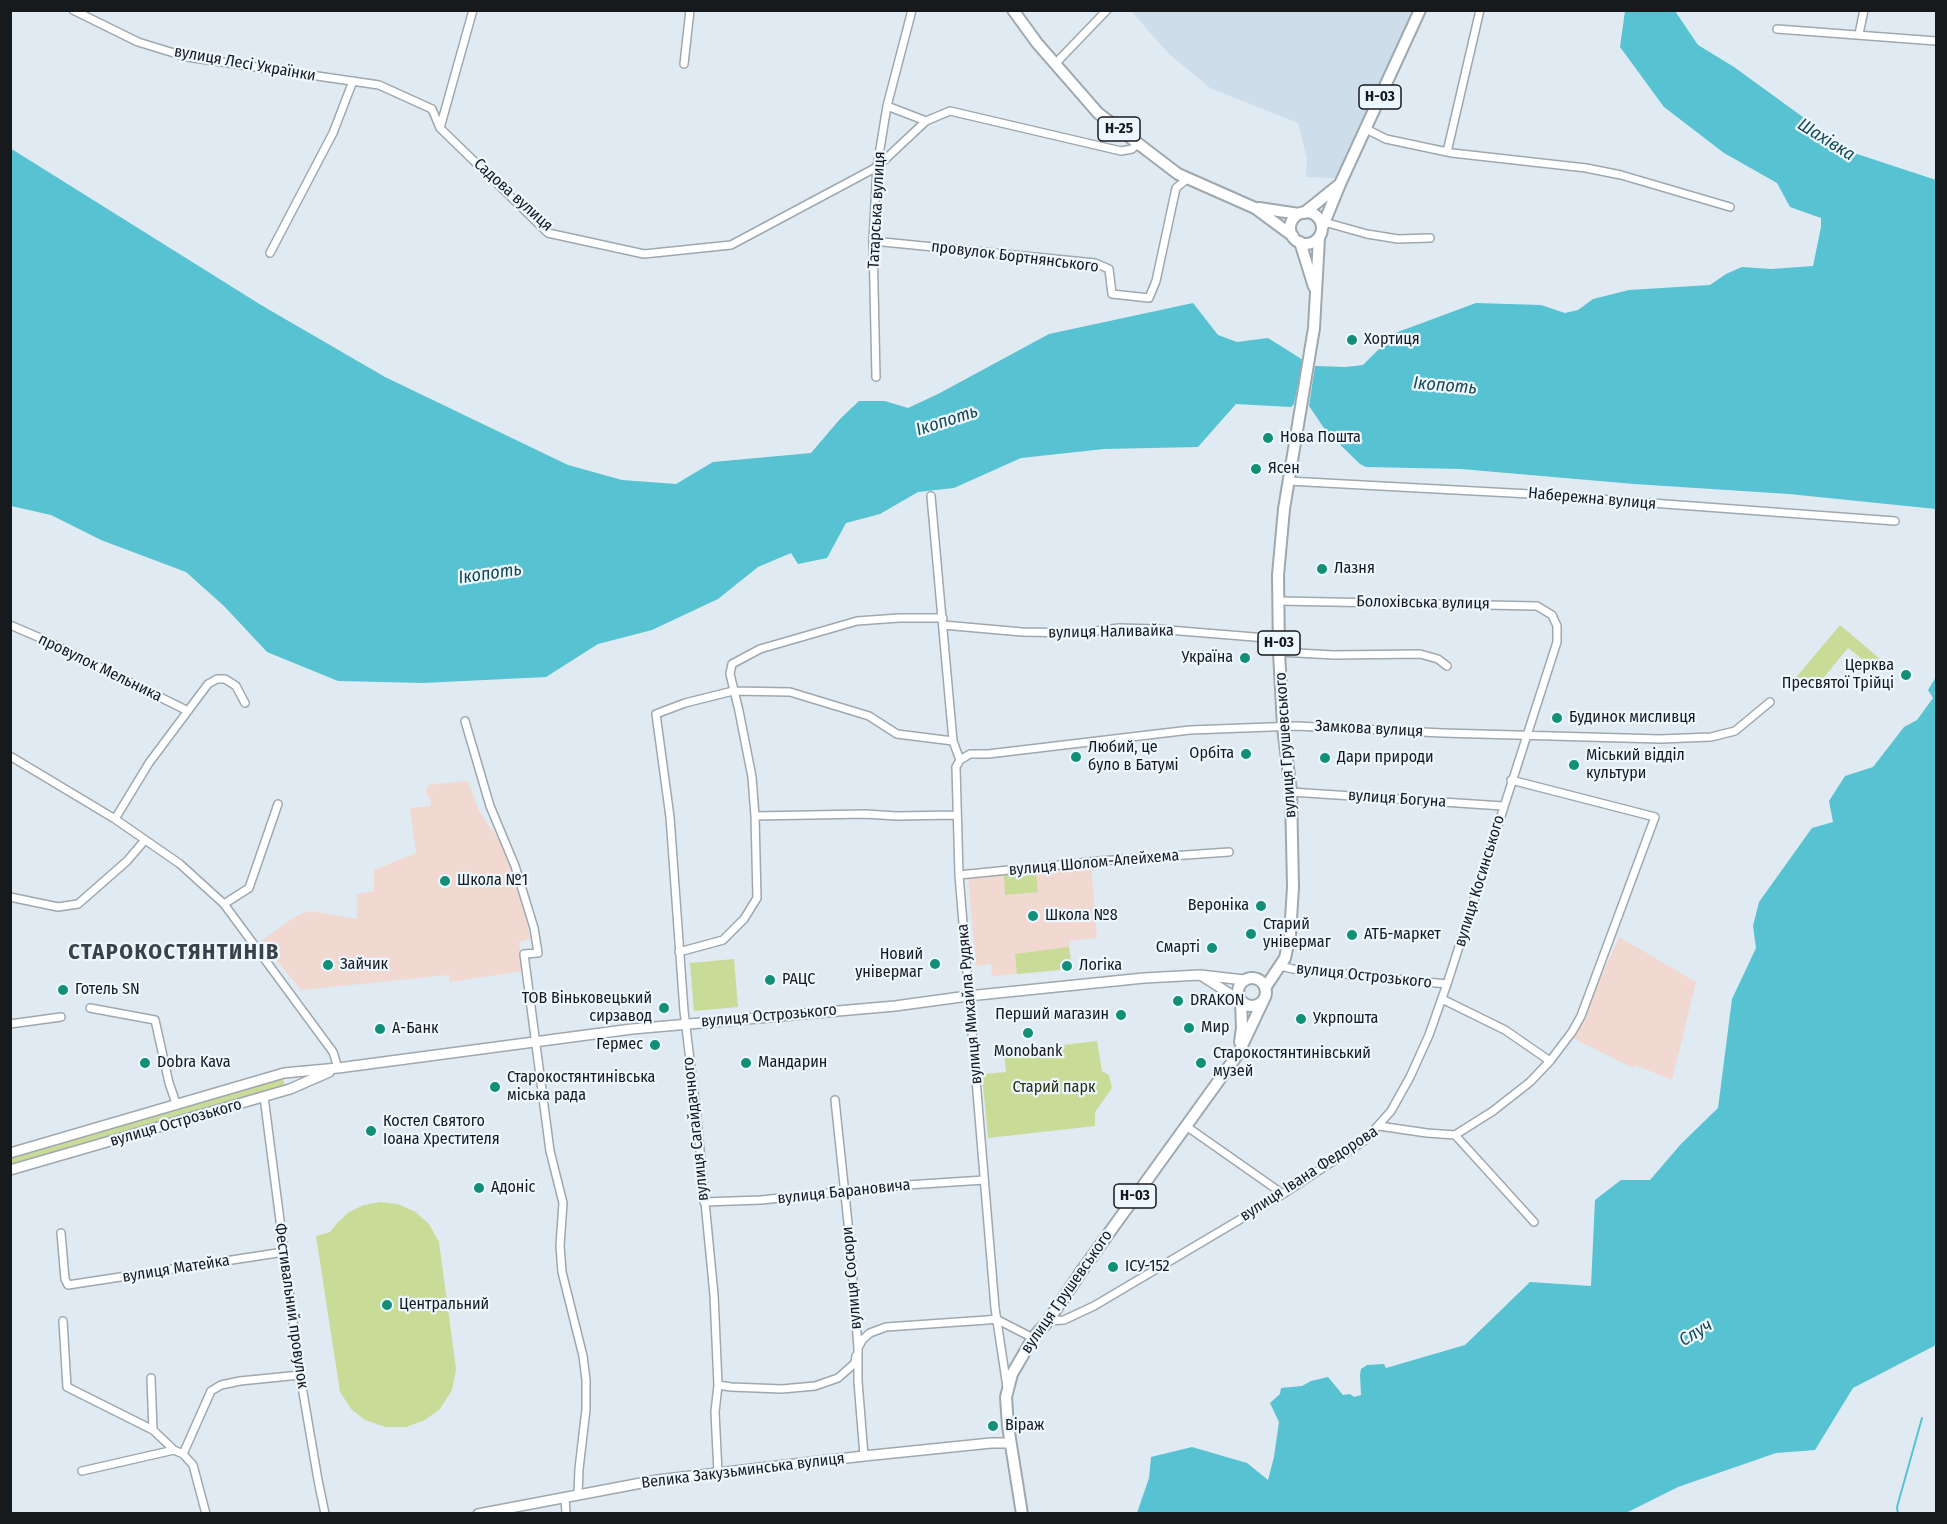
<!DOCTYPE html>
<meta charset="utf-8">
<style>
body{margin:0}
#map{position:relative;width:1947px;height:1524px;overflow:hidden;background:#e0eaf2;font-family:"Fira Sans Condensed",sans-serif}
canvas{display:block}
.frame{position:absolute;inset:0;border:12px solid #171a1d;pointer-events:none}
</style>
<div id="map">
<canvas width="1947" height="1524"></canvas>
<div class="frame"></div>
</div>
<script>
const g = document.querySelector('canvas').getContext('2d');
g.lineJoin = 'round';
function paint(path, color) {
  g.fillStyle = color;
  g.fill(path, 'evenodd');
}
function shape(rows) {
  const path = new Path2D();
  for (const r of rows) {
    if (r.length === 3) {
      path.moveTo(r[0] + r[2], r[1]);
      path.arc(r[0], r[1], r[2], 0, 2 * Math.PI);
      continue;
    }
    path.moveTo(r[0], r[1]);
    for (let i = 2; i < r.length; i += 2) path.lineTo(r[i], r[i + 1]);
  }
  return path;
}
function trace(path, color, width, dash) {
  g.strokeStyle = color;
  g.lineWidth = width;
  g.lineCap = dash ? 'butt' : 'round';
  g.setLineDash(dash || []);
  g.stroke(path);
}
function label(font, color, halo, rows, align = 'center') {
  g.font = font + ' "Fira Sans Condensed",sans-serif';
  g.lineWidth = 4.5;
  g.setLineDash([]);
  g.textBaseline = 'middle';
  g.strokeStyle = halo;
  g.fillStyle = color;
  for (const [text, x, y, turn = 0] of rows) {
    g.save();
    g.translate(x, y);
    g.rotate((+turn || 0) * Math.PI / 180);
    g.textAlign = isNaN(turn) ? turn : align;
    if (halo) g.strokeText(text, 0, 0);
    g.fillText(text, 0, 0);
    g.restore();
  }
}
paint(shape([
 [1131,11,1133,10,1412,11,1336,178,1306,177,1307,159,1298,123,1210,88,1168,53]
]), '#cdddea');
paint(shape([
 [468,781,479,811,501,843,522,899,530,939,519,942,523,971,450,982,449,975,301,990,261,941,296,916,310,911,357,919,357,894,374,891,374,870,416,853,410,808,431,806,430,798,426,792,428,785],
 [1091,865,1097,938,1069,941,1071,962,1060,963,1061,970,992,976,991,964,976,966,968,877],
 [1619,937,1696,982,1672,1080,1635,1065,1633,1068,1573,1038]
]), '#f1d8d1');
paint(shape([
 [1840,625,1885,663,1876,670,1848,648,1821,681,1793,681],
 [1036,873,1038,892,1005,895,1004,875],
 [1069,947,1071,962,1060,963,1060,970,1017,974,1015,954],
 [734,959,738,1007,694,1011,690,963],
 [1097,1041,1102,1071,1109,1075,1112,1088,1095,1112,1095,1126,988,1138,982,1074,1006,1072,1004,1052],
 [282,1076,285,1086,11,1166,11,1157],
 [380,1202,397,1204,414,1211,429,1224,439,1242,456,1369,452,1390,440,1409,425,1420,406,1427,386,1427,365,1420,351,1409,340,1392,316,1236,330,1232,338,1222,349,1212,364,1205]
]), '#c8dc97');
paint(shape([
 [1625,11,1675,11,1698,45,1734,67,1851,152,1936,180,1936,509,1789,494,1634,484,1461,469,1366,467,1360,464,1326,431,1309,406,1315,366,1346,367,1363,365,1395,333,1476,303,1541,305,1565,313,1578,310,1593,299,1629,290,1710,285,1726,274,1742,267,1771,269,1813,266,1821,227,1821,218,1790,207,1777,183,1724,153,1664,107,1620,47],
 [10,148,261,305,385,377,568,465,622,480,676,484,713,462,811,453,840,419,859,401,885,401,908,408,938,394,1049,334,1193,303,1218,335,1237,342,1268,338,1303,360,1294,404,1291,407,1236,404,1198,447,1104,449,1021,458,954,488,918,492,880,514,846,523,827,558,798,564,791,553,758,567,718,599,652,630,598,644,546,677,423,683,338,681,267,652,224,606,186,572,101,540,51,515,11,506],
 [1936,677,1936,1345,1853,1388,1815,1450,1776,1453,1678,1487,1626,1513,1137,1513,1149,1478,1151,1457,1192,1447,1247,1463,1268,1480,1274,1457,1279,1422,1270,1403,1280,1394,1281,1388,1302,1386,1311,1381,1328,1377,1343,1395,1350,1394,1354,1397,1361,1395,1360,1375,1361,1369,1367,1365,1384,1364,1386,1368,1465,1345,1530,1282,1591,1286,1595,1200,1621,1180,1650,1180,1681,1144,1718,1108,1732,999,1756,948,1753,926,1759,902,1812,828,1833,822,1829,801,1845,776,1873,767,1904,727,1917,720,1933,698,1928,690]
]), '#57c2d1');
trace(shape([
 [1898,1514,1897,1507,1922,1418]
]), '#57c2d1', 2);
const street = shape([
 [73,10,138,42,187,57,379,85,432,109,440,128],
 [473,10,440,128,548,233,644,254,731,245,877,167,926,121,950,111,1121,151,1132,149,1138,143],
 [1777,29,1936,41],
 [1859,34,1864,10],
 [1056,63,1107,10],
 [684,64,690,10],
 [887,106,926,121],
 [1366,129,1386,139,1452,153,1586,168,1621,175,1730,207],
 [1447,152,1480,10],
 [1324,222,1367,234,1398,239,1430,238],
 [873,241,1095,263,1109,269,1112,294,1149,298,1156,281,1176,188,1187,179],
 [270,253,333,133,353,81],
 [876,377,873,241,877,167,887,106,912,10],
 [1288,481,1530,494,1895,521],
 [931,496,953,741,960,760,956,767,959,875,995,1308,1007,1387],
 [10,625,45,640,188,711],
 [943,625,1022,632,1080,633,1119,628,1156,629,1279,639],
 [1279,652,1334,655,1420,654,1438,659,1447,666],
 [465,721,490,806,515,866,534,928,538,953,524,954,550,1151,563,1203,560,1246,562,1272,583,1356,586,1380,586,1409,579,1469,578,1494],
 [10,756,115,819,180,864,224,904,333,1052,338,1068],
 [960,760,970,754,988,754,1190,730,1296,726,1443,733,1660,739,1711,737,1735,731,1770,702],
 [1291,792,1503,806],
 [755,816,865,814,897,816,957,815],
 [115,819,149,763,208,684,217,679,225,679,236,686,245,703],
 [959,875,1099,861,1229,852],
 [10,897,58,907,78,904,127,861,145,840],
 [224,904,249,888,278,804],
 [679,952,723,940,744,919,757,898,755,816,752,777,739,711,730,674,732,664,760,649,857,621,899,618,943,618],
 [1280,966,1293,969,1447,984],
 [1442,999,1505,1030,1550,1061],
 [90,1008,155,1020,169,1083,176,1103],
 [10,1024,61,1017],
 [264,1097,300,1375,318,1480,325,1514],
 [835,1100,850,1242,858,1348,858,1381,864,1456],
 [1186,1126,1283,1194],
 [1379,1126,1427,1133,1455,1135,1493,1111,1530,1082,1550,1061,1572,1032,1581,1016,1655,817,1511,780],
 [1455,1135,1534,1222],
 [704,1202,761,1200,907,1185,984,1180],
 [61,1233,65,1279,68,1285,284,1252],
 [63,1321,67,1387,153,1430,151,1378],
 [1048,1321,1064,1320,1094,1306,1283,1194,1365,1140,1391,1111,1410,1077,1429,1035,1447,984,1557,642,1557,626,1552,615,1537,606,1279,601],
 [859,1346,863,1339,870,1333,886,1327,987,1320,996,1319,1033,1338],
 [718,1385,731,1387,782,1389,815,1386,838,1378,855,1363,856,1356],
 [153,1430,174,1450],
 [183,1454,211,1391,221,1385,240,1381,300,1375],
 [82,1471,174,1450,183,1454,193,1465,206,1514],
 [718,1473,715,1412,718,1385,714,1295,696,1109,684,1011,670,817,656,714,685,703,733,691,790,692,869,716,897,734,953,741],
 [565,1497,566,1514]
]);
const secondary = shape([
 [1202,976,1241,1001],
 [10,1153,284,1073,338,1068,632,1029,895,1006,968,996,1144,978,1200,975,1244,980],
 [10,1170,290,1089,329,1072],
 [478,1514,657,1480,864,1456,991,1443,1009,1443]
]);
const primary = shape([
 [1013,10,1037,43,1098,113,1178,174,1255,208,1293,236],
 [1259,208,1299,214],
 [1306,228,16],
 [1304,213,1340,184],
 [1322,228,1340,184,1420,10],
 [1300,242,1314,287],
 [1252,992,14],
 [1265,988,1285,958,1290,935,1293,887,1291,792,1283,727,1279,652,1278,575,1284,509,1314,328,1319,238],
 [1240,1042,1242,1028,1241,1001],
 [1022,1514,1008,1426,1006,1397,1012,1374,1033,1338,1048,1321,1083,1269,1238,1054,1265,997]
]);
trace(street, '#9ea8af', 10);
trace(secondary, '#9ea8af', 12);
trace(primary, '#9ea8af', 14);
trace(street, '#fff', 7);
trace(secondary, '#fff', 9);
trace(primary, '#fff', 10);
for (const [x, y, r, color] of [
 [1352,340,6,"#129077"],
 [1268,438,6,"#129077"],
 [1256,469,6,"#129077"],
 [1322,569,6,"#129077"],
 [1245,658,6,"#129077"],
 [1906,675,6,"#129077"],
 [1557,718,6,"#129077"],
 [1246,754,6,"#129077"],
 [1076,757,6,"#129077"],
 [1325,758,6,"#129077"],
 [1574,765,6,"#129077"],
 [445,881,6,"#129077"],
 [1261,906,6,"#129077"],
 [1033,916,6,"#129077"],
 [1251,934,6,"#129077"],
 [1352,935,6,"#129077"],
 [1212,948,6,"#129077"],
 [935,964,6,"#129077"],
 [328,965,6,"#129077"],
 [1067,966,6,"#129077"],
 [770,980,6,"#129077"],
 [63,990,6,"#129077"],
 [1178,1001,6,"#129077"],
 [664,1008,6,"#129077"],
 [1121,1015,6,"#129077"],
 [1301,1019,6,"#129077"],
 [1189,1028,6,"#129077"],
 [380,1029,6,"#129077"],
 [1028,1033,6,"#129077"],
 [655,1045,6,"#129077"],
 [145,1063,6,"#129077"],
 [746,1063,6,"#129077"],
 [1201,1063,6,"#129077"],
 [495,1087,6,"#129077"],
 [371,1131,6,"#129077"],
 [479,1188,6,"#129077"],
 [1113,1267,6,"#129077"],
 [387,1305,6,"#129077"],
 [993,1426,6,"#129077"]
]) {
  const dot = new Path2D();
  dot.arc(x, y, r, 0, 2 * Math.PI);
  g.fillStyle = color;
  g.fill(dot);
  trace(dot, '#edf7ff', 2);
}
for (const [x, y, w] of [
 [1380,97,42],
 [1119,129,42],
 [1279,643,42],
 [1135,1196,42]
]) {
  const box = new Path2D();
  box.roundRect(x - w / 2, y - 12, w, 24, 4.5);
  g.fillStyle = '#edf7ff';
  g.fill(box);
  trace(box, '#171a1d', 1.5);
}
label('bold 15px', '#171a1d', null, [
 ["Н-03",1380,97],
 ["Н-25",1119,129],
 ["Н-03",1279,643],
 ["Н-03",1135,1196]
]);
label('16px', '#171a1d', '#edf7ff', [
 ["вулиця Лесі Українки",245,64,10],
 ["Садова вулиця",513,195,42],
 ["Татарська вулиця",877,210,-87],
 ["провулок Бортнянського",1015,257,7],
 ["Набережна вулиця",1592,499,5],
 ["Болохівська вулиця",1423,603,1],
 ["вулиця Наливайка",1111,632,-1],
 ["провулок Мельника",100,668,26],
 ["Замкова вулиця",1369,729,3],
 ["вулиця Грушевського",1286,745,-94],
 ["вулиця Богуна",1397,799,4],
 ["вулиця Шолом-Алейхема",1094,863,-5],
 ["вулиця Косинського",1480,881,-73],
 ["вулиця Острозького",1364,976,6],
 ["вулиця Михайла Рудяка",970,1004,-95],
 ["вулиця Острозького",769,1016,-5],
 ["вулиця Острозького",176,1123,-16],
 ["вулиця Сагайдачного",696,1129,-96],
 ["вулиця Івана Федорова",1309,1174,-33],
 ["вулиця Барановича",844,1192,-6],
 ["вулиця Матейка",176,1269,-9],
 ["вулиця Сосюри",852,1278,-95],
 ["вулиця Грушевського",1067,1292,-55],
 ["Фестивальний провулок",291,1306,82],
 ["Велика Закузьминська вулиця",743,1471,-7]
]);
label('16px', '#171a1d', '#edf7ff', [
 ["Хортиця",1364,340],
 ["Нова Пошта",1280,438],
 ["Ясен",1268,469],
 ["Лазня",1334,569],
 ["Україна",1233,658,"right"],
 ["Церква",1894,666,"right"],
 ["Пресвятої Трійці",1894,684,"right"],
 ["Будинок мисливця",1569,718],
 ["Любий, це",1088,748],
 ["було в Батумі",1088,766],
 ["Орбіта",1234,754,"right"],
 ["Міський відділ",1586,756],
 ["культури",1586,774],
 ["Дари природи",1337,758],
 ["Школа №1",457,881],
 ["Вероніка",1249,906,"right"],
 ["Школа №8",1045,916],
 ["Старий",1263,925],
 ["універмаг",1263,943],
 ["АТБ-маркет",1364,935],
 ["Смарті",1200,948,"right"],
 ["Новий",923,955,"right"],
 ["універмаг",923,973,"right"],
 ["Зайчик",340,965],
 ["Логіка",1079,966],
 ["РАЦС",782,980],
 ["Готель SN",75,990],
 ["ТОВ Віньковецький",652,999,"right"],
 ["сирзавод",652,1017,"right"],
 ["DRAKON",1190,1001],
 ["Перший магазин",1109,1015,"right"],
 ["Укрпошта",1313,1019],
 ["Мир",1201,1028],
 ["А-Банк",392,1029],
 ["Гермес",643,1045,"right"],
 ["Monobank",1028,1052,"center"],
 ["Старокостянтинівський",1213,1054],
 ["музей",1213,1072],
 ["Dobra Kava",157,1063],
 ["Мандарин",758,1063],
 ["Старокостянтинівська",507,1078],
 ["міська рада",507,1096],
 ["Костел Святого",383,1122],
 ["Іоана Хрестителя",383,1140],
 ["Адоніс",491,1188],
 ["ІСУ-152",1125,1267],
 ["Центральний",399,1305],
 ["Віраж",1005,1426]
], 'left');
label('16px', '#272f0f', '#edf7ff', [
 ["Старий парк",1054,1088]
]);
label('italic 18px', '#194950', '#edf7ff', [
 ["Шахівка",1826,140,32],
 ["Ікопоть",1445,386,5],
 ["Ікопоть",947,421,-18],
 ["Ікопоть",490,574,-8],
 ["Случ",1696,1333,-31]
]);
g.letterSpacing = '1.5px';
label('bold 22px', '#3a4148', '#edf7ff', [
 ["СТАРОКОСТЯНТИНІВ",174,953]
]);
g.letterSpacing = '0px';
</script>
